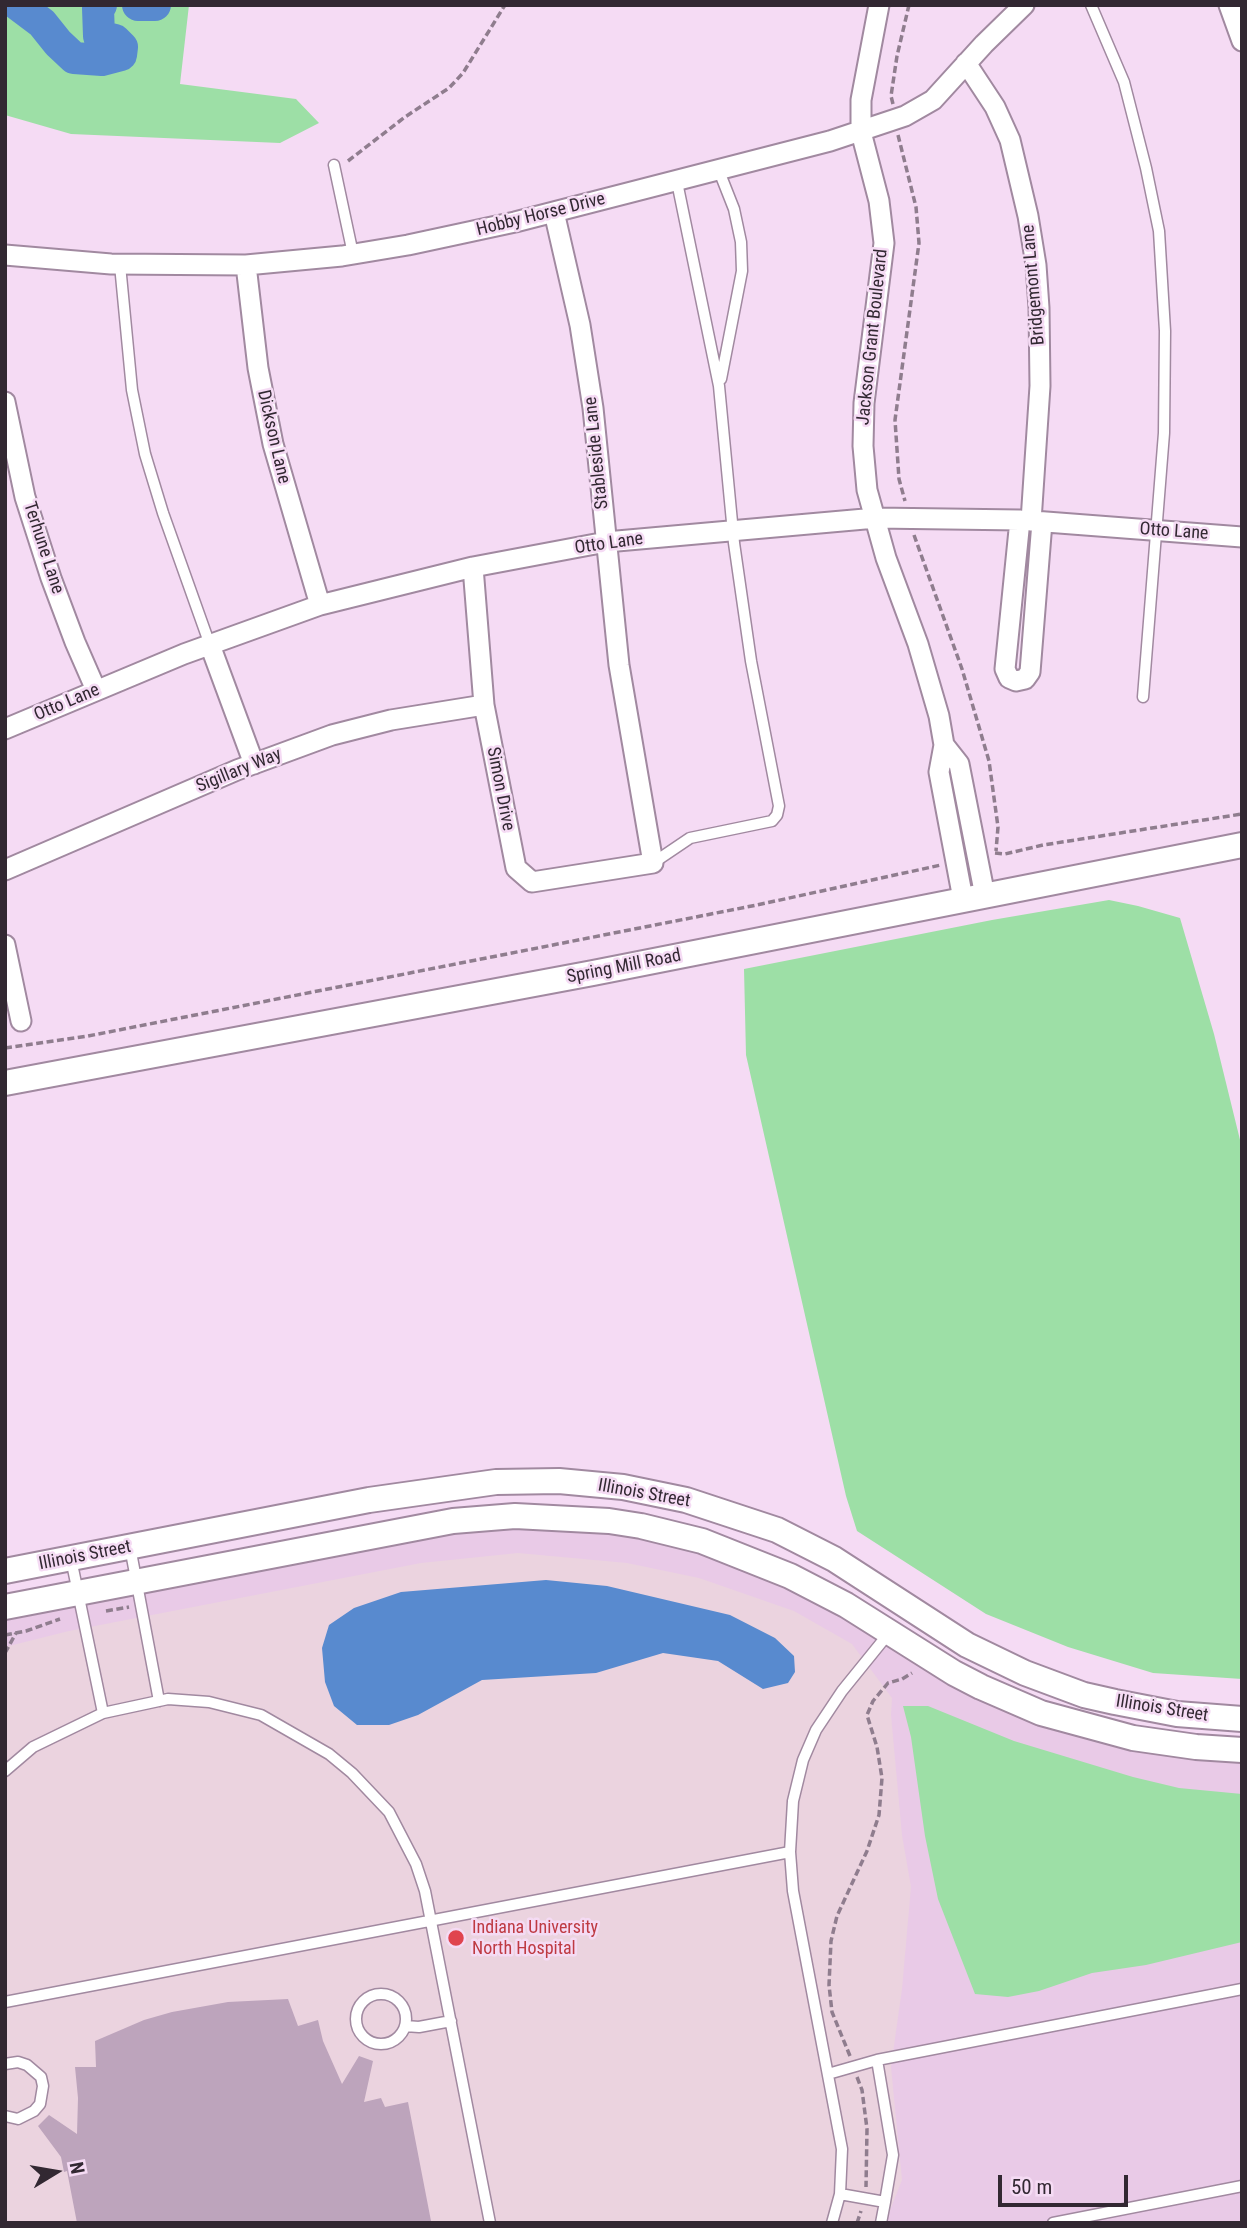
<!DOCTYPE html>
<style>
body{margin:0}
#map{position:relative;width:1247px;height:2228px;overflow:hidden;background:#f5dbf4;font-family:"Roboto Condensed",sans-serif}
canvas{display:block}
.frame{position:absolute;inset:0;border:7px solid #322832;pointer-events:none}
.north{position:absolute;left:21px;top:2137px;width:70px;height:70px;-webkit-text-stroke:5px #f5dbf4;paint-order:stroke;rotate:79deg;font-size:19px;font-weight:700;line-height:28px;text-align:center;color:#322832}
.north::after{content:'';display:block;margin:auto;width:24px;height:32px;background:#322832;clip-path:polygon(50% 0,100% 100%,50% 72%,0 100%)}
.scale{position:absolute;left:998px;top:2175px;width:130px;height:32px;box-sizing:border-box;border:4px solid #322832;border-top:0;padding-left:9px;font-size:21px;line-height:24px;white-space:nowrap;color:#322832;-webkit-text-stroke:5px #f5dbf4;paint-order:stroke}
</style>
<div id="map">
<canvas width="1247" height="2228"></canvas>
<div class="frame"></div>
<div class="north">N</div>
<div class="scale">50 m</div>
</div>
<script>
const g = document.querySelector('canvas').getContext('2d');
g.lineJoin = 'round';
function paint(path, color) {
  g.fillStyle = color;
  g.fill(path, 'evenodd');
}
function shape(rows) {
  const path = new Path2D();
  for (const r of rows) {
    if (r.length === 3) {
      path.moveTo(r[0] + r[2], r[1]);
      path.arc(r[0], r[1], r[2], 0, 2 * Math.PI);
      continue;
    }
    path.moveTo(r[0], r[1]);
    for (let i = 2; i < r.length; i += 2) path.lineTo(r[i], r[i + 1]);
  }
  return path;
}
function trace(path, color, width, dash) {
  g.strokeStyle = color;
  g.lineWidth = width;
  g.lineCap = dash ? 'butt' : 'round';
  g.setLineDash(dash || []);
  g.stroke(path);
}
function label(font, color, halo, rows, align = 'center') {
  g.font = font + ' "Roboto Condensed",sans-serif';
  g.lineWidth = 5;
  g.setLineDash([]);
  g.textBaseline = 'middle';
  g.strokeStyle = halo;
  g.fillStyle = color;
  for (const [text, x, y, turn = 0] of rows) {
    g.save();
    g.translate(x, y);
    g.rotate((+turn || 0) * Math.PI / 180);
    g.textAlign = isNaN(turn) ? turn : align;
    if (halo) g.strokeText(text, 0, 0);
    g.fillText(text, 0, 0);
    g.restore();
  }
}
paint(shape([
 [483,1528,550,1528,629,1535,705,1553,763,1573,851,1618,945,1680,1041,1727,1119,1747,1242,1761,1242,2223,5,2223,5,1621,386,1544]
]), '#e9cae7');
paint(shape([
 [518,1553,627,1563,699,1578,794,1611,852,1644,892,1698,891,1715,902,1835,911,1887,902,1989,891,2067,902,2180,885,2223,5,2223,5,1647,69,1631,421,1563]
]), '#ebd3df');
paint(shape([
 [5,5,189,5,180,84,296,99,319,123,280,143,71,134,5,115],
 [1109,900,1138,906,1180,918,1214,1034,1242,1148,1242,1679,1153,1673,1068,1647,986,1614,857,1531,846,1496,746,1055,744,969,992,920],
 [903,1706,928,1706,1014,1741,1133,1777,1179,1788,1242,1794,1242,1942,1146,1965,1092,1973,1039,1991,1008,1997,975,1994,938,1899,925,1836,911,1737]
]), '#9ddfa6');
paint(shape([
 [546,1580,607,1586,730,1615,775,1638,794,1656,795,1672,788,1683,763,1689,718,1661,663,1653,596,1673,482,1680,418,1715,389,1725,357,1725,334,1706,325,1682,322,1648,329,1625,354,1608,401,1592]
]), '#588acf');
trace(shape([
 [18,5,42,23,58,43,74,58,102,60,121,55,122,47,115,40,99,36,98,8,101,5],
 [138,5,155,5]
]), '#588acf', 32);
paint(shape([
 [288,1999,298,2026,318,2020,323,2041,342,2084,359,2056,373,2061,364,2102,381,2098,385,2107,408,2102,431,2221,77,2223,67,2171,64,2172,61,2157,38,2126,49,2115,77,2134,78,2098,75,2067,96,2067,95,2041,144,2020,172,2012,228,2002]
]), '#bda4bc');
const service = shape([
 [1091,5,1124,82,1146,168,1159,231,1165,331,1164,433,1143,697],
 [334,165,353,254],
 [719,171,734,209,741,242,742,271,721,379],
 [120,265,132,390,145,454,163,513,210,645],
 [653,863,690,838,772,821,777,815,779,806,751,661,734,543,719,386,677,182],
 [130,1547,159,1701],
 [71,1559,103,1713],
 [5,1771,33,1747,103,1713,168,1699,209,1702,261,1715,329,1754,352,1773,389,1812,416,1864,425,1891,490,2223],
 [381,2019,25],
 [5,2002,790,1852],
 [405,2026,419,2027,451,2021],
 [877,2060,893,2155,885,2202],
 [5,2064,18,2062,27,2065,41,2077,43,2086,40,2104,34,2111,18,2119,5,2116],
 [828,2074,877,2060,1242,1989],
 [840,2194,885,2202,881,2223],
 [832,2223,840,2194,842,2149,793,1891,790,1852,793,1801,803,1760,816,1730,842,1691,889,1633],
 [1053,2223,1242,2186]
]);
const minor = shape([
 [879,5,861,100,861,132,879,201,884,243,864,403,863,446,867,490,886,558,918,644,939,716,944,745,939,772,963,899],
 [1229,5,1242,41],
 [966,63,995,107,1010,140,1028,216,1036,265,1039,308,1040,386,1031,521],
 [5,255,111,264,246,265,342,256,408,245,515,222,830,141,905,116,933,100,984,44,1024,5],
 [246,265,258,368,273,444,320,605],
 [5,402,25,497,51,578,75,642,96,690],
 [1020,520,1005,669,1009,678,1016,681,1025,679,1030,672,1042,522],
 [473,567,484,705,516,868,532,882,653,863,619,665,593,408,580,325,554,212],
 [210,645,254,764],
 [5,729,184,654,320,605,473,567,606,542,876,518,1020,520,1242,537],
 [944,745,959,764,985,896],
 [5,870,237,770,332,735,391,720,484,705],
 [5,945,21,1021]
]);
const tertiary = shape([
 [5,1083,593,973,1242,845],
 [5,1571,369,1500,496,1482,559,1481,623,1487,686,1500,777,1530,834,1559,967,1645,1025,1673,1084,1695,1115,1702,1177,1714,1242,1719],
 [5,1607,453,1521,515,1516,609,1521,641,1526,702,1541,790,1576,846,1605,954,1673,981,1687,1041,1713,1133,1738,1196,1747,1242,1750]
]);
trace(service, '#a189a0', 13);
trace(minor, '#a189a0', 23);
trace(tertiary, '#a189a0', 28);
trace(shape([
 [893,104,891,96,897,56,909,5],
 [898,135,916,207,919,243,895,420,899,479,905,501],
 [348,161,405,117,449,88,463,73,505,5],
 [914,535,962,669,989,761,998,827,996,851],
 [995,853,1005,854,1043,845,1242,814],
 [5,1048,88,1036,757,905,941,865],
 [106,1611,129,1607],
 [5,1635,26,1631,60,1619],
 [5,1653,16,1633],
 [850,2056,832,2012,829,1985,831,1941,837,1916,867,1851,879,1815,882,1778,877,1747,867,1715,873,1701,888,1683,902,1679,912,1673],
 [857,2077,862,2090,867,2129,866,2187],
 [857,2223,861,2211]
]), '#8f7d8e', 3.5, [7, 3.5]);
trace(service, '#fff', 10);
trace(minor, '#fff', 19);
trace(tertiary, '#fff', 24);
for (const [x, y, r, color] of [
 [456,1938,9,"#e0444e"]
]) {
  const dot = new Path2D();
  dot.arc(x, y, r, 0, 2 * Math.PI);
  g.fillStyle = color;
  g.fill(dot);
  trace(dot, '#f5dbf4', 2.5);
}
label('18px', '#322832', '#f5dbf4', [
 ["Hobby Horse Drive",541,215,-14],
 ["Bridgemont Lane",1034,285,-95],
 ["Jackson Grant Boulevard",873,337,-84],
 ["Dickson Lane",273,437,77],
 ["Stableside Lane",597,453,-96],
 ["Otto Lane",1174,532,4],
 ["Otto Lane",609,544,-8],
 ["Terhune Lane",43,548,72],
 ["Otto Lane",67,703,-23],
 ["Sigillary Way",239,771,-22],
 ["Simon Drive",500,789,79],
 ["Spring Mill Road",624,967,-11],
 ["Illinois Street",644,1494,10],
 ["Illinois Street",85,1556,-11],
 ["Illinois Street",1162,1709,9]
]);
label('18px', '#be3a42', '#f5dbf4', [
 ["Indiana University",472,1928],
 ["North Hospital",472,1949]
], 'left');
</script>
